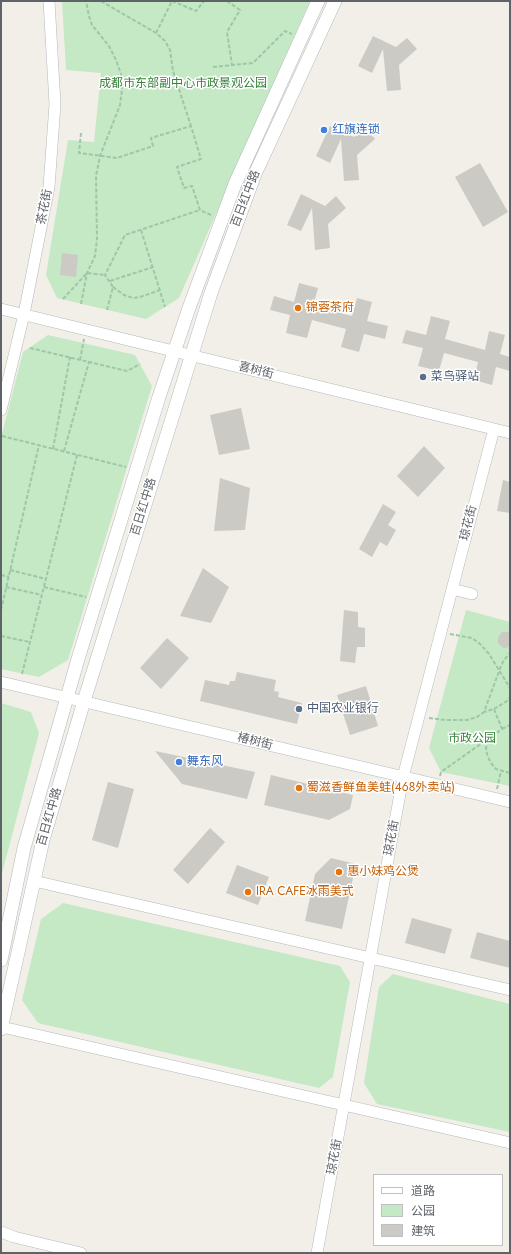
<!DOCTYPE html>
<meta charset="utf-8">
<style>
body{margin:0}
#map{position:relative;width:511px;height:1254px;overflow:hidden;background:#f1efe8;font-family:Jost,"Noto Sans SC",sans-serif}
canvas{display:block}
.frame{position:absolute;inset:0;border:2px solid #5f6368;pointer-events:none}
.legend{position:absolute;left:373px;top:1174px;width:130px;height:72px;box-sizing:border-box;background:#fff;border:1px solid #bfc1c3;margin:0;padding:5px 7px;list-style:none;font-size:12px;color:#5f6368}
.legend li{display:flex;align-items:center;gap:8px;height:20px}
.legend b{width:20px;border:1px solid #bfc1c3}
</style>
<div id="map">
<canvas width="511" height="1254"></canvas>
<div class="frame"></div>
<ul class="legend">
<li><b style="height:5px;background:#fff"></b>道路</li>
<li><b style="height:11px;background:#c5e8c5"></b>公园</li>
<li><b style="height:11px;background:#cccac5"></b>建筑</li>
</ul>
</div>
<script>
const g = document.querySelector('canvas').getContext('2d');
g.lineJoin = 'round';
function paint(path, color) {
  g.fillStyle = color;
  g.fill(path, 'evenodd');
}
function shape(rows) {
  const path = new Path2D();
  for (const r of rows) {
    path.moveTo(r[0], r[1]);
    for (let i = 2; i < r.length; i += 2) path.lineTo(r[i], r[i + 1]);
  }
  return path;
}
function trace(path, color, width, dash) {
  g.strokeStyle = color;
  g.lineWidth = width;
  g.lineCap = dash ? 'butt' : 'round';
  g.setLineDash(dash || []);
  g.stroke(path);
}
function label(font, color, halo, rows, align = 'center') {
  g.font = font + ' Jost,"Noto Sans SC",sans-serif';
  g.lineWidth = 3;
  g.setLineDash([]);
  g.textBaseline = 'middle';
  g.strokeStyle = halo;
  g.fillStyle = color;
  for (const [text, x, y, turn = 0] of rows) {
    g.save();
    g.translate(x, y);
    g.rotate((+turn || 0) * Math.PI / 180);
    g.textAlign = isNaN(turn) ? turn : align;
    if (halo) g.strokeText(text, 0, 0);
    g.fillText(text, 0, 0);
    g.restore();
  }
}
paint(shape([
 [62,1,310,1,179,298,146,319,57,298,46,275,68,140,94,142,101,73,66,70],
 [48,335,135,355,152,386,68,660,39,677,1,669,1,438,23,352],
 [466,610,510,622,510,786,441,772,429,748],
 [1,703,31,712,39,733,1,877],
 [63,903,340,966,350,982,333,1077,319,1088,38,1023,22,1000,41,919],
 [393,974,510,1004,510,1132,377,1104,364,1083,379,987]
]), '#c5e8c5');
paint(shape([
 [373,36,396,47,407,38,417,49,399,65,401,90,387,91,383,49,372,73,358,66],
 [330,126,354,137,365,128,375,139,357,155,359,180,344,181,341,139,330,163,316,156],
 [480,163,508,212,483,227,455,177],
 [301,194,325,206,336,196,346,208,328,224,330,248,315,250,312,208,301,231,287,225],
 [62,253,78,255,76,277,60,275],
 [299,283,318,288,313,306,352,316,357,298,372,302,367,321,388,326,385,339,364,334,359,352,341,347,346,329,312,320,307,338,286,333,290,315,270,310,274,296,294,302],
 [431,316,450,321,445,339,485,350,489,331,505,335,500,354,510,357,510,371,496,367,492,385,474,380,478,362,444,353,439,371,418,366,423,348,402,343,406,330,426,335],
 [241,408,250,449,219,455,210,415],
 [424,446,445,468,418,497,397,476],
 [220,478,250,488,245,530,214,531],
 [503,480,510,482,510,513,497,511],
 [383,504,396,512,388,525,396,530,387,546,380,542,372,557,359,549],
 [203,568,229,587,211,623,180,616],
 [344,610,358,612,358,627,365,628,365,647,357,647,355,663,340,661],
 [502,632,510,632,510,647,504,648,501,646,498,643,498,638,500,634],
 [167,638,189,658,161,689,140,668],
 [237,672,276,680,274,691,279,692,278,697,302,703,297,724,200,701,205,680,229,685,230,681,235,681],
 [366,686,378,726,350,735,337,695],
 [155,751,255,772,247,799,182,784],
 [271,775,353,795,350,809,329,820,264,805],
 [108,782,134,789,118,848,92,840],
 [210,828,225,842,188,884,173,870],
 [331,858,356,864,342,929,305,921,315,874],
 [237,865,269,877,258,905,226,893],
 [412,918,452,929,445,954,405,943],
 [477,932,510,941,510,968,470,958]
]), '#cccac5');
const minor = shape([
 [1,309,510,433],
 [1,410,24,314,49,187,55,104,49,1],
 [452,589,472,594],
 [1,682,510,802],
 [34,881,510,990],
 [2,1027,510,1143],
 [1,1232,14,1237,81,1253],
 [317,1253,403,777,494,429]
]);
const tertiary = shape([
 [1,960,24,848,78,659,159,397,189,308,235,184,318,1],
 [1,1029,43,840,84,701,211,293,255,174,335,1]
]);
trace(minor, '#b5b8bc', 12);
trace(tertiary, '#b5b8bc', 14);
trace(shape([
 [101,1,156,33,165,41,170,50,173,71,191,126],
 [227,1,240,10,227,32,232,65],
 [156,33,172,1,196,11,204,1],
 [213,67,253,63,285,31,292,34],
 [81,133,79,153,117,158,153,146,151,138,191,126,201,159,177,167,184,188,192,186,200,210,211,215],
 [141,230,165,307],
 [110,281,153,267],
 [113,287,124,295,133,298,140,297,160,290],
 [63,299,87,273,105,275],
 [81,304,87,273,95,256,97,239,96,176,100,156,120,105,122,90,121,74,116,60,109,46,92,25,89,16,86,1],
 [107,310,113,287,105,275,125,235,200,210],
 [30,348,127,371,140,364],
 [80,360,84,339],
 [2,436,126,467],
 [53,449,70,357],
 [64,451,89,362],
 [10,570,46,579],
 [1,575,9,577],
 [6,587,42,595],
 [44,587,86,597],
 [1,610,39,445],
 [450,634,472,638,480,644,489,654,510,688],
 [1,636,30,642],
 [22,674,77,455],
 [494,709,507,701,510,697],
 [429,718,446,720,467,720,477,717,484,712,501,666,504,660,510,653],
 [502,729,510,725],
 [487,740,486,750,488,757,491,763,496,769,510,773],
 [440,776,441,772,502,729,494,709,484,712],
 [497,789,501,771]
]), '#9cc7a9', 2, [4, 2]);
trace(minor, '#fff', 11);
trace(tertiary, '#fff', 13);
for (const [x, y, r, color] of [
 [324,130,4,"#3f7fe0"],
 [298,308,4,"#e8710a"],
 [423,377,4,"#5c6f8a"],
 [299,709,4,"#5c6f8a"],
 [179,762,4,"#3f7fe0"],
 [299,788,4,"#e8710a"],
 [339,872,4,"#e8710a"],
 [248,892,4,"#e8710a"]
]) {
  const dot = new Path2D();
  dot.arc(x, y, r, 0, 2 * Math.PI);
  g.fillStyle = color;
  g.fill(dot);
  trace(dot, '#fff', 1.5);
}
label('12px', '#348238', '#fff', [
 ["成都市东部副中心市政景观公园",183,84],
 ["市政公园",472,739]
]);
label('12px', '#366cbe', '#fff', [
 ["红旗连锁",332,130],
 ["舞东风",187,762]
], 'left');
label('12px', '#5f6368', '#fff', [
 ["百日红中路",246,199,-69],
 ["茶花街",45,207,-79],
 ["喜树街",256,371,14],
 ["百日红中路",144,507,-73],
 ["琼花街",469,523,-76],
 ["椿树街",255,742,14],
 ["百日红中路",50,817,-74],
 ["琼花街",392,838,-80],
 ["琼花街",335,1157,-80]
]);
label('12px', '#c56008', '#fff', [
 ["锦蓉茶府",306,308],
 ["蜀滋香鲜鱼美蛙(468外卖站)",307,788],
 ["惠小妹鸡公煲",347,872],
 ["IRA CAFE冰雨美式",256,892]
], 'left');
label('12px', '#4e5e75', '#fff', [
 ["菜鸟驿站",431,377],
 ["中国农业银行",307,709]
], 'left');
</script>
